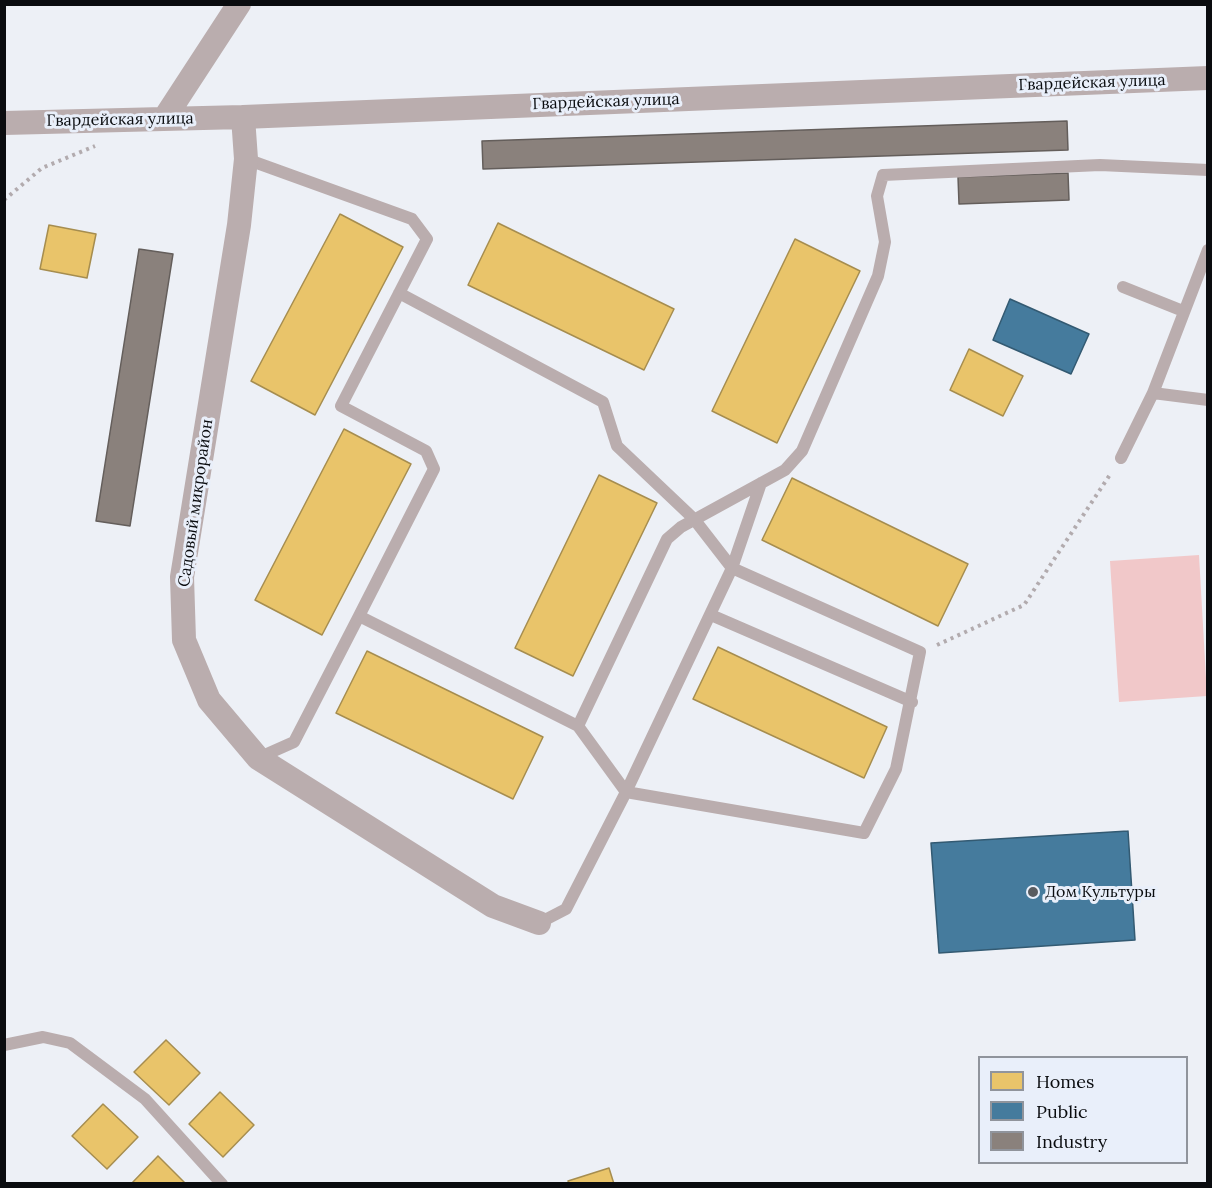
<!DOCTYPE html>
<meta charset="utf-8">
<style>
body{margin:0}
#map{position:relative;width:1212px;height:1188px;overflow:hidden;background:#edf0f6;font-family:Lora,serif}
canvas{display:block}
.frame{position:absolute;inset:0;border:6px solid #0a0c0f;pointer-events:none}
.legend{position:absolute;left:978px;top:1056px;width:210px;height:108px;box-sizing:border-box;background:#e9effa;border:2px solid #90949c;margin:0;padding:8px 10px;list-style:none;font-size:18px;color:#0a0c0f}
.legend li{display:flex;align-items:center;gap:12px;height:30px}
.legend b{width:30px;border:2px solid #90949c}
</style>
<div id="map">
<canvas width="1212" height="1188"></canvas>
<div class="frame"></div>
<ul class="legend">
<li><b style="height:16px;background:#e9c46a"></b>Homes</li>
<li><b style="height:16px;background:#457b9d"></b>Public</li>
<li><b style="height:16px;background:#8a817c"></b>Industry</li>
</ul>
</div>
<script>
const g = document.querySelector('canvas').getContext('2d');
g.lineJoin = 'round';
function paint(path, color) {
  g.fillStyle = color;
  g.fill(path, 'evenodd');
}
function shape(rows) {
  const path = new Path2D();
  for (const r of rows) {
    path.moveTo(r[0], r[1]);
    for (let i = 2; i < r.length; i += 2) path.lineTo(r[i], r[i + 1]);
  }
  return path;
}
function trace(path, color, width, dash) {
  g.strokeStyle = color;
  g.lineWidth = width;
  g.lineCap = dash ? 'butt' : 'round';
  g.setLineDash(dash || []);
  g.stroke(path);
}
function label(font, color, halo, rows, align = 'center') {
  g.font = font + ' Lora,serif';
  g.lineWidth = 6;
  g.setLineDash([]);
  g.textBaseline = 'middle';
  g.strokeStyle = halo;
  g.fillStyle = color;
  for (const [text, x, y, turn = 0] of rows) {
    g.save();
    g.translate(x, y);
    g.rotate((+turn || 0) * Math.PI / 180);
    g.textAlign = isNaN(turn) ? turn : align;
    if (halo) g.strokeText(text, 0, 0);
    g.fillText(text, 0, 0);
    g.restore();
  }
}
paint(shape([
 [1199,555,1207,696,1119,702,1110,561]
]), '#f1c8c9');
const homes = shape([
 [340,214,403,247,315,415,251,381,340,214],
 [498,223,674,309,644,370,468,285,498,223],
 [49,225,96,234,87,278,40,269,49,225],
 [795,239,860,271,777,443,712,411,795,239],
 [969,349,1023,376,1003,416,950,390,969,349],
 [344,429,411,464,322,635,255,600,344,429],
 [599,475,657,503,573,676,515,648,599,475],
 [792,478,968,564,938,626,762,540,792,478],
 [718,647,887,727,864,778,693,699,718,647],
 [367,651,543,737,513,799,336,713,367,651],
 [166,1040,200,1073,169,1105,134,1072,166,1040],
 [220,1092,254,1125,223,1157,189,1124,220,1092],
 [103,1104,138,1137,107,1169,72,1136,103,1104],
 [158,1156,186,1184,131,1184,158,1156],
 [609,1168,614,1184,569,1184,568,1181,609,1168]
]);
paint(homes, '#e9c46a');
trace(homes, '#a68d4f', 1.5);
const public = shape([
 [1010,299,1089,334,1071,374,993,340,1010,299],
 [1128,831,1135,940,939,953,931,843,1128,831]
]);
paint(public, '#457b9d');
trace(public, '#335a72', 1.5);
const industry = shape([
 [1067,121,1068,150,483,169,482,141,1067,121],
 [1068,173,1069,200,959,204,958,177,1068,173],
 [139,249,173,254,130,526,96,521,139,249]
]);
paint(industry, '#8a817c');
trace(industry, '#645e5b', 1.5);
trace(shape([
 [4,200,42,168,95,146],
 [937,645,1024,605,1111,473]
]), '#b2abae', 4, [3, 4.5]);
trace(shape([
 [246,159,412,219,427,239,341,406,426,451,434,469,359,616,578,726],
 [1123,287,1183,311],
 [399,293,603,402,617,446,694,519,732,568,920,652,896,769,864,833,626,792,732,568,761,483],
 [1153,393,1208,400],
 [1121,458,1153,393,1208,250],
 [711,615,912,702],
 [258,758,294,742,359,616],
 [539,923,566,909,626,792,578,726,667,539,681,527,785,470,802,451,878,276,885,242,877,196,883,175,1100,165,1208,170],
 [4,1045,43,1037,70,1043,145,1099,222,1184]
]), '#baadae', 12);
trace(shape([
 [243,117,246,159,239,225,182,577,184,640,209,700,258,758,493,906,539,923],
 [164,119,239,4],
 [4,123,243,117,1208,78]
]), '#baadae', 24);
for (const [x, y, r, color] of [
 [1033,892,6,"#595c60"]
]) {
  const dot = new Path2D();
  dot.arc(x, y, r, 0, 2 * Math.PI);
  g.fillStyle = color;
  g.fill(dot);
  trace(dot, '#e9effa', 2);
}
label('16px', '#0a0c0f', '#e9effa', [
 ["Гвардейская улица",1092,83,-2],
 ["Гвардейская улица",606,102,-2],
 ["Гвардейская улица",120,120,-1],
 ["Садовый микрорайон",196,503,-82]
]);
label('16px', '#0a0c0f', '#e9effa', [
 ["Дом Культуры",1045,892]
], 'left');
</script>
